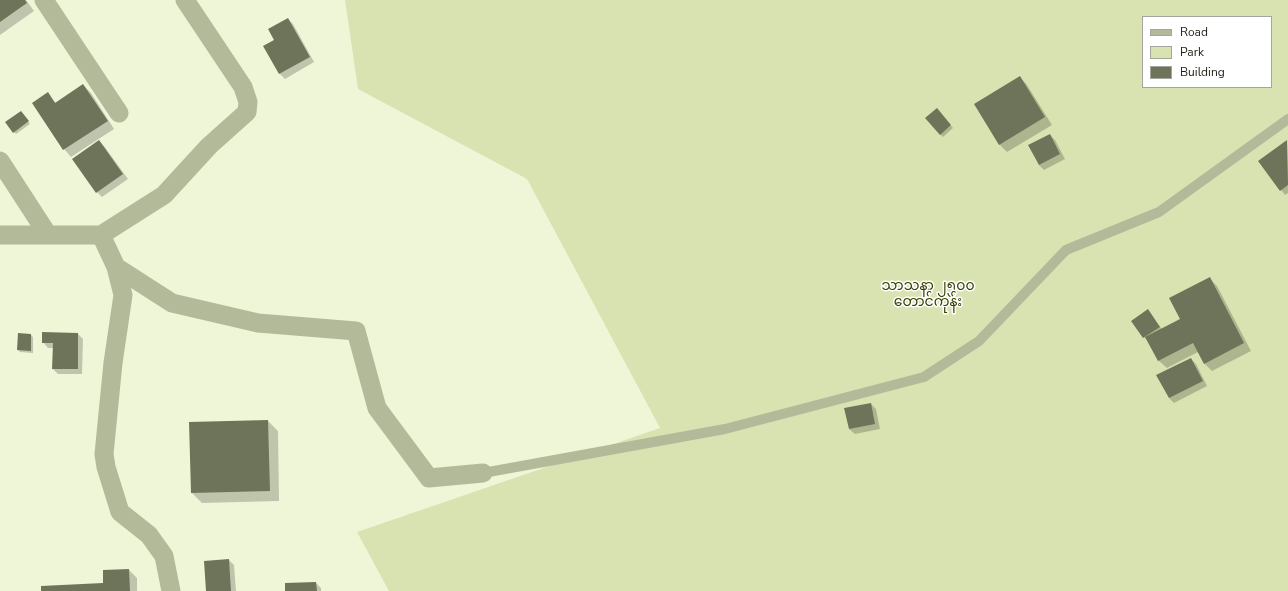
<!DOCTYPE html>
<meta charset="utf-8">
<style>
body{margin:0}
#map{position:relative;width:1288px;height:591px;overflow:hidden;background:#eff6d8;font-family:"Nunito Sans",sans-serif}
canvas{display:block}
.legend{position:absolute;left:1142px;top:16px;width:130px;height:72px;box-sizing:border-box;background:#fff;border:1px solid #a4a5a1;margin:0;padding:5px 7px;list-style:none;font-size:12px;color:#1c1e13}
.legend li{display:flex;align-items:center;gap:8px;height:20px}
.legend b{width:20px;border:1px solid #a4a5a1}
</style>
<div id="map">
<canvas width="1288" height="591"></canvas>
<ul class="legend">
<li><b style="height:5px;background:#b3ba9a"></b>Road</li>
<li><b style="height:11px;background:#d9e3b2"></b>Park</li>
<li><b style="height:11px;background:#6e7459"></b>Building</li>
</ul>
</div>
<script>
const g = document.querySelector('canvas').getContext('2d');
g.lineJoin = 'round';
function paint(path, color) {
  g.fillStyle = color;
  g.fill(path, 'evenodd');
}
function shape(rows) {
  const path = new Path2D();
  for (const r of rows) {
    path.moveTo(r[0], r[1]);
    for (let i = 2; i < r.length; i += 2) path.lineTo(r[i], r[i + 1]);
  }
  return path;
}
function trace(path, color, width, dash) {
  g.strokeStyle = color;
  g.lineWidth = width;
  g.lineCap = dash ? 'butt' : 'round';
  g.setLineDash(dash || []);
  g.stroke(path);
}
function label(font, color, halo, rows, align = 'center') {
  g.font = font + ' "Nunito Sans","Noto Sans Myanmar",sans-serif';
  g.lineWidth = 3;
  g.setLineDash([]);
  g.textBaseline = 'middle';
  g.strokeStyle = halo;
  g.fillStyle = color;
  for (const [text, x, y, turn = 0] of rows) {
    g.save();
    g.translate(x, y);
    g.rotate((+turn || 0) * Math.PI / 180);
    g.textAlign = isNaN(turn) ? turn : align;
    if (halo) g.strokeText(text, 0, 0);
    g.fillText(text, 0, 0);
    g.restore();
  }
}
paint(shape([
 [345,0,1288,0,1288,591,389,591,357,532,660,428,527,179,358,89],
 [1143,17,1271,17,1271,87,1143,87]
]), '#d9e3b2');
paint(shape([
 [0,0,26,0,34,11,0,35],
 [288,19,293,24,314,62,285,79,280,74,264,46,275,40],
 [1020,77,1027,85,1052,125,1007,152,999,144],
 [83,85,91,93,114,129,71,157,64,149,48,94,56,103],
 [939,112,953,128,943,137,940,134],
 [23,114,30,124,16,134,14,132],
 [1050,135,1055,140,1065,159,1044,170,1039,165],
 [99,141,104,146,128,179,102,197,97,192],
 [1287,141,1288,193,1285,195,1259,161],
 [1210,279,1217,286,1251,351,1212,371,1205,364,1198,352,1167,368,1159,361,1149,342,1144,337,1147,311,1162,329,1181,320],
 [78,334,83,339,82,374,58,374,53,369,54,348,48,348,43,342],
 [31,335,33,337,33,353,20,352,18,350],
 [1191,359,1196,364,1207,386,1174,403,1169,398],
 [871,404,876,409,880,429,855,434,849,429],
 [268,421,278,431,279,501,202,503,192,493],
 [229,560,234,565,236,591,207,591],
 [129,570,137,578,137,591,42,591,104,584],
 [316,583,321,588,321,591,286,591]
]), '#0003');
paint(shape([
 [0,0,25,0,27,3,0,22],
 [288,18,310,57,279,74,263,46,274,40,268,29],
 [1020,76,1045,117,999,145,974,104],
 [83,84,108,121,63,150,32,103,48,92,55,103],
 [937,108,951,125,940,135,925,118],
 [21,111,29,121,13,133,5,122],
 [1050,134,1060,154,1039,165,1028,145],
 [99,140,123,174,96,193,72,159],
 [1287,140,1288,185,1280,191,1258,161],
 [1210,277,1244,343,1204,364,1193,343,1158,361,1145,337,1180,319,1169,298],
 [1148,309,1160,327,1143,338,1131,321],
 [42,332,78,333,78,369,52,369,53,343,42,343],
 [18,333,31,334,31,351,17,350],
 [1191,358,1203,381,1169,398,1156,375],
 [871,403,875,424,849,429,844,408],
 [268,420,270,491,191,493,189,422],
 [229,559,231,591,206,591,204,561],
 [129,569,130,591,41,591,41,586,103,583,103,570],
 [316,582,317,591,285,591,285,583]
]), '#6e7459');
trace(shape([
 [483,473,725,429,924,377,979,341,1066,250,1159,212,1288,119]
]), '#b3ba9a', 10);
trace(shape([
 [44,0,119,113],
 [0,161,48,235],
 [0,235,101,235,164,195,209,146,247,112,248,102,243,87,185,0],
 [101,235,116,267,172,303,258,323,356,331,377,408,429,478,483,473],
 [116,267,123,295,113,363,104,454,106,467,120,512,149,535,164,556,171,591]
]), '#b3ba9a', 19);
label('14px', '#394005', '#fff', [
 ["သာသနာ ၂၅၀၀",928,287],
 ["တောင်ကုန်း",928,303]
]);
</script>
